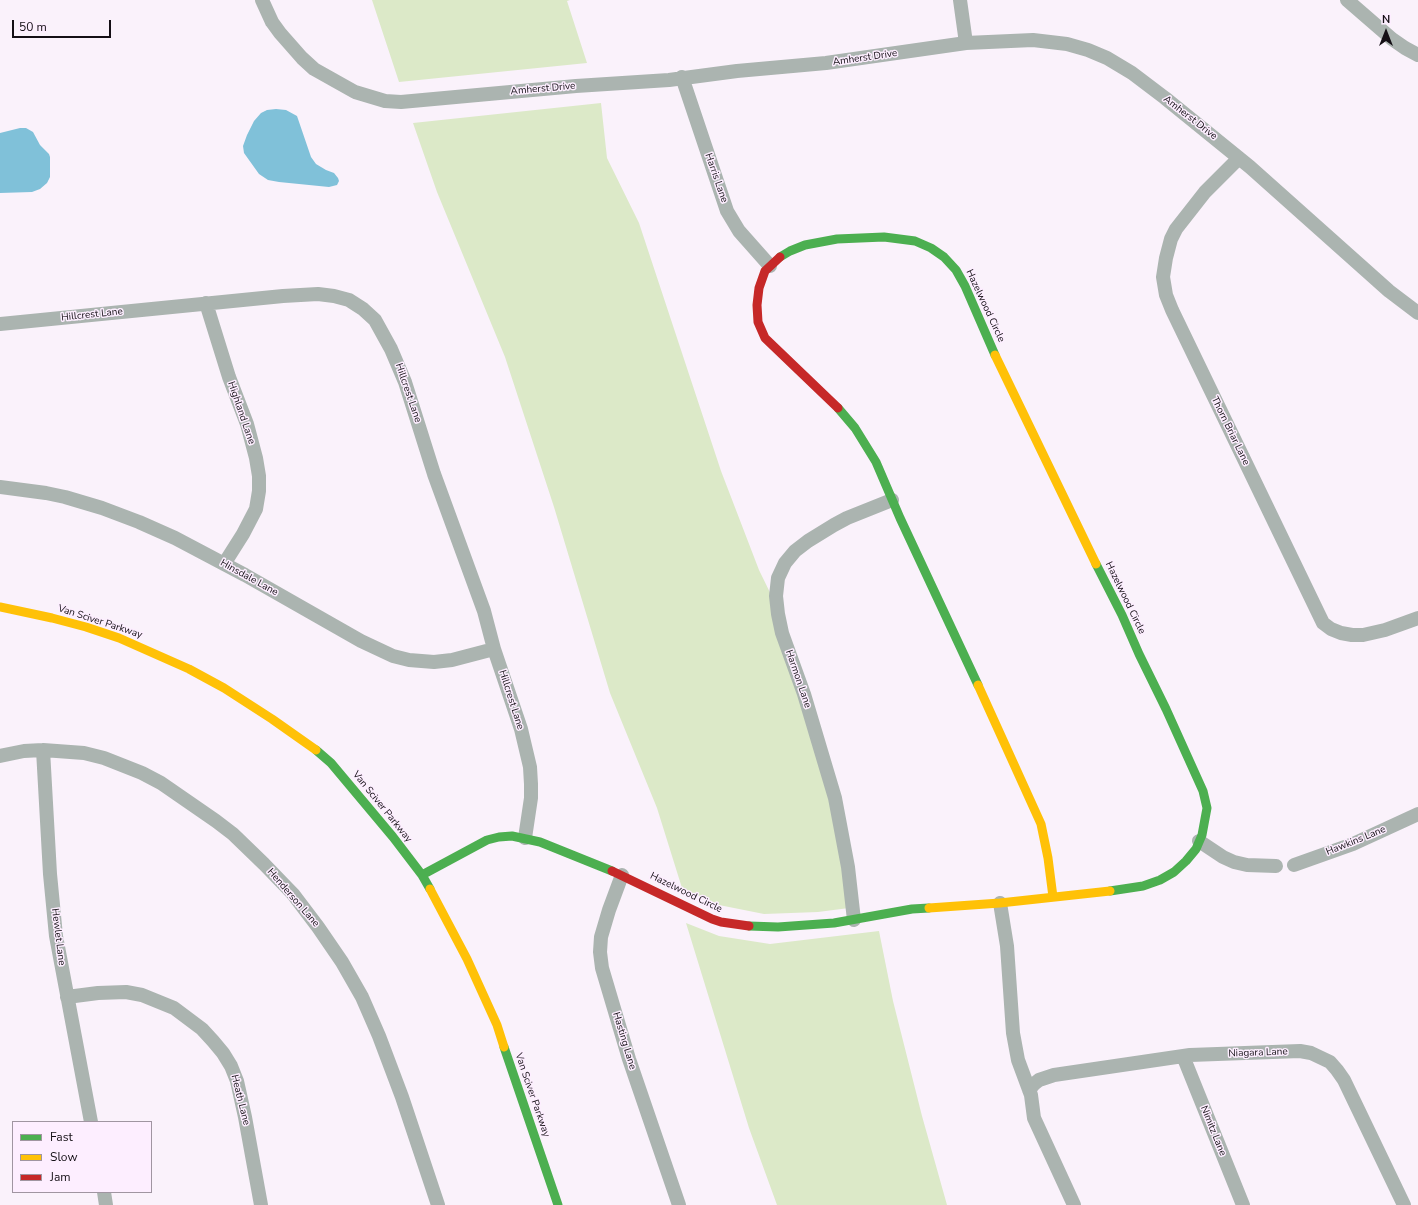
<!DOCTYPE html>
<style>
body{margin:0}
#map{position:relative;width:1418px;height:1205px;overflow:hidden;background:#faf2fb;font-family:"Nunito Sans",sans-serif}
canvas{display:block}
.legend{position:absolute;left:12px;top:1121px;width:140px;height:72px;box-sizing:border-box;background:#fdeeff;border:1px solid #a095a1;margin:0;padding:5px 7px;list-style:none;font-size:12px;color:#140f15}
.legend li{display:flex;align-items:center;gap:8px;height:20px}
.legend b{width:20px;border:1px solid #a095a1}
.north{position:absolute;left:1366px;top:12px;width:40px;height:40px;-webkit-text-stroke:3px #fdeeff;paint-order:stroke;rotate:0deg;font-size:11px;font-weight:700;line-height:16px;text-align:center;color:#140f15}
.north::after{content:'';display:block;margin:auto;width:14px;height:18px;background:#140f15;clip-path:polygon(50% 0,100% 100%,50% 72%,0 100%)}
.scale{position:absolute;left:12px;top:20px;width:99px;height:18px;box-sizing:border-box;border:2px solid #140f15;border-top:0;padding-left:5px;font-size:12px;line-height:14px;white-space:nowrap;color:#140f15;-webkit-text-stroke:3px #fdeeff;paint-order:stroke}
</style>
<div id="map">
<canvas width="1418" height="1205"></canvas>
<ul class="legend">
<li><b style="height:5px;background:#4caf50"></b>Fast</li>
<li><b style="height:5px;background:#ffc107"></b>Slow</li>
<li><b style="height:5px;background:#c62828"></b>Jam</li>
</ul>
<div class="north">N</div>
<div class="scale">50 m</div>
</div>
<script>
const g = document.querySelector('canvas').getContext('2d');
g.lineJoin = 'round';
function paint(path, color) {
  g.fillStyle = color;
  g.fill(path, 'evenodd');
}
function shape(rows) {
  const path = new Path2D();
  for (const r of rows) {
    path.moveTo(r[0], r[1]);
    for (let i = 2; i < r.length; i += 2) path.lineTo(r[i], r[i + 1]);
  }
  return path;
}
function trace(path, color, width, dash) {
  g.strokeStyle = color;
  g.lineWidth = width;
  g.lineCap = dash ? 'butt' : 'round';
  g.setLineDash(dash || []);
  g.stroke(path);
}
function label(font, color, halo, rows, align = 'center') {
  g.font = font + ' "Nunito Sans",sans-serif';
  g.lineWidth = 3;
  g.setLineDash([]);
  g.textBaseline = 'middle';
  g.strokeStyle = halo;
  g.fillStyle = color;
  for (const [text, x, y, turn = 0] of rows) {
    g.save();
    g.translate(x, y);
    g.rotate((+turn || 0) * Math.PI / 180);
    g.textAlign = isNaN(turn) ? turn : align;
    if (halo) g.strokeText(text, 0, 0);
    g.fillText(text, 0, 0);
    g.restore();
  }
}
paint(shape([
 [372,0,570,0,567,1,587,63,399,82],
 [601,103,607,158,639,223,721,471,759,570,780,613,830,780,849,908,818,912,764,914,719,905,682,888,657,808,610,693,554,507,505,357,437,192,413,123],
 [686,923,719,936,770,944,879,931,893,1001,922,1116,947,1205,777,1205,749,1128]
]), '#dce9c8');
paint(shape([
 [276,109,286,110,297,116,311,157,316,164,326,170,334,173,338,178,339,181,337,185,329,187,279,182,268,180,259,174,244,153,243,146,247,135,254,121,261,113,267,110],
 [20,128,26,128,33,132,40,145,49,154,50,157,50,177,47,183,40,189,32,192,0,193,0,133]
]), '#80c1d9');
trace(shape([
 [262,0,272,22,280,33,302,58,314,69,355,92,385,101,401,102,576,86,669,80,737,71,826,63,966,43,1033,40,1067,44,1088,50,1107,58,1132,73,1165,98,1250,167,1389,291,1418,313],
 [960,0,966,43],
 [1347,0,1392,39,1405,48,1418,55],
 [682,77,727,211,739,231,770,266],
 [1239,158,1205,192,1176,229,1171,239,1166,258,1163,277,1166,295,1172,310,1323,623,1331,629,1341,633,1352,635,1363,635,1385,630,1418,618],
 [206,303,229,377,247,424,256,458,259,476,259,491,256,509,243,534,224,564],
 [0,324,283,296,318,294,334,296,349,300,363,309,375,320,391,349,405,382,434,474,484,611,494,649,521,729,530,767,531,784,531,798,525,838],
 [0,487,46,493,65,497,102,508,139,522,175,538,245,575,361,641,393,656,409,660,434,662,452,660,494,649],
 [43,750,50,874,56,936,91,1122],
 [0,756,24,751,43,750,84,753,104,758,142,773,161,783,216,821,233,834,264,864,293,894,318,927,342,962,362,997,379,1036,402,1097,438,1205],
 [1199,841,1223,857,1234,862,1247,865,1276,866],
 [1294,865,1353,844,1418,814],
 [622,875,609,910,601,937,600,952,602,968,629,1059,679,1205],
 [1000,903,1007,946,1013,1033,1018,1060,1031,1095,1034,1118,1074,1205],
 [854,920,848,867,835,798,804,694,782,633,778,614,776,596,778,578,785,563,795,551,808,541,834,525,847,518,892,500],
 [67,997,98,993,126,992,142,995,174,1008,202,1029,213,1041,223,1053,231,1066,237,1081,245,1117,261,1205],
 [1183,1056,1243,1205],
 [1029,1090,1034,1084,1039,1080,1054,1075,1190,1055,1300,1051,1311,1053,1330,1062,1337,1070,1344,1080,1404,1205],
 [104,1192,106,1205]
]), '#abb4b0', 14);
trace(shape([
 [780,257,790,251,805,245,837,239,884,237,915,241,931,248,944,257,956,270,965,286,995,355],
 [838,408,855,428,876,462,900,518,978,685],
 [1096,564,1122,615,1139,654,1166,709,1203,791,1207,808,1202,835,1196,849,1186,861,1174,872,1160,880,1143,886,1110,891],
 [316,750,331,763,393,837,422,875,430,889],
 [422,875,487,840,499,837,512,836,540,842,612,871],
 [749,926,778,927,834,923,912,909,929,908],
 [504,1047,558,1205]
]), '#4caf50', 9);
trace(shape([
 [995,355,1096,564],
 [0,607,52,618,86,627,119,638,189,669,224,688,272,719,316,750],
 [978,685,1041,824,1048,858,1053,897],
 [430,889,467,959,497,1025,504,1047],
 [929,908,1000,903,1110,891]
]), '#ffc107', 9);
trace(shape([
 [780,257,765,271,759,288,757,305,758,322,765,338,838,408],
 [612,871,712,919,721,922,749,926]
]), '#c62828', 9);
label('10px', '#140f15', '#fdeeff', [
 ["Amherst Drive",865,58,-8],
 ["Amherst Drive",543,89,-5],
 ["Amherst Drive",1190,118,38],
 ["Harris Lane",716,178,71],
 ["Hazelwood Circle",985,306,65],
 ["Hillcrest Lane",92,315,-6],
 ["Hillcrest Lane",408,393,71],
 ["Highland Lane",241,413,71],
 ["Thorn Briar Lane",1230,431,64],
 ["Hinsdale Lane",249,578,29],
 ["Hazelwood Circle",1125,598,64],
 ["Van Sciver Parkway",100,622,18],
 ["Harmon Lane",798,679,71],
 ["Hillcrest Lane",511,700,72],
 ["Van Sciver Parkway",382,807,51],
 ["Hawkins Lane",1356,841,-22],
 ["Hazelwood Circle",686,893,26],
 ["Henderson Lane",293,898,49],
 ["Hewlet Lane",58,937,83],
 ["Hasting Lane",624,1041,73],
 ["Niagara Lane",1258,1053,-2],
 ["Van Sciver Parkway",532,1095,71],
 ["Heath Lane",240,1100,76],
 ["Nimitz Lane",1213,1131,68]
]);
</script>
